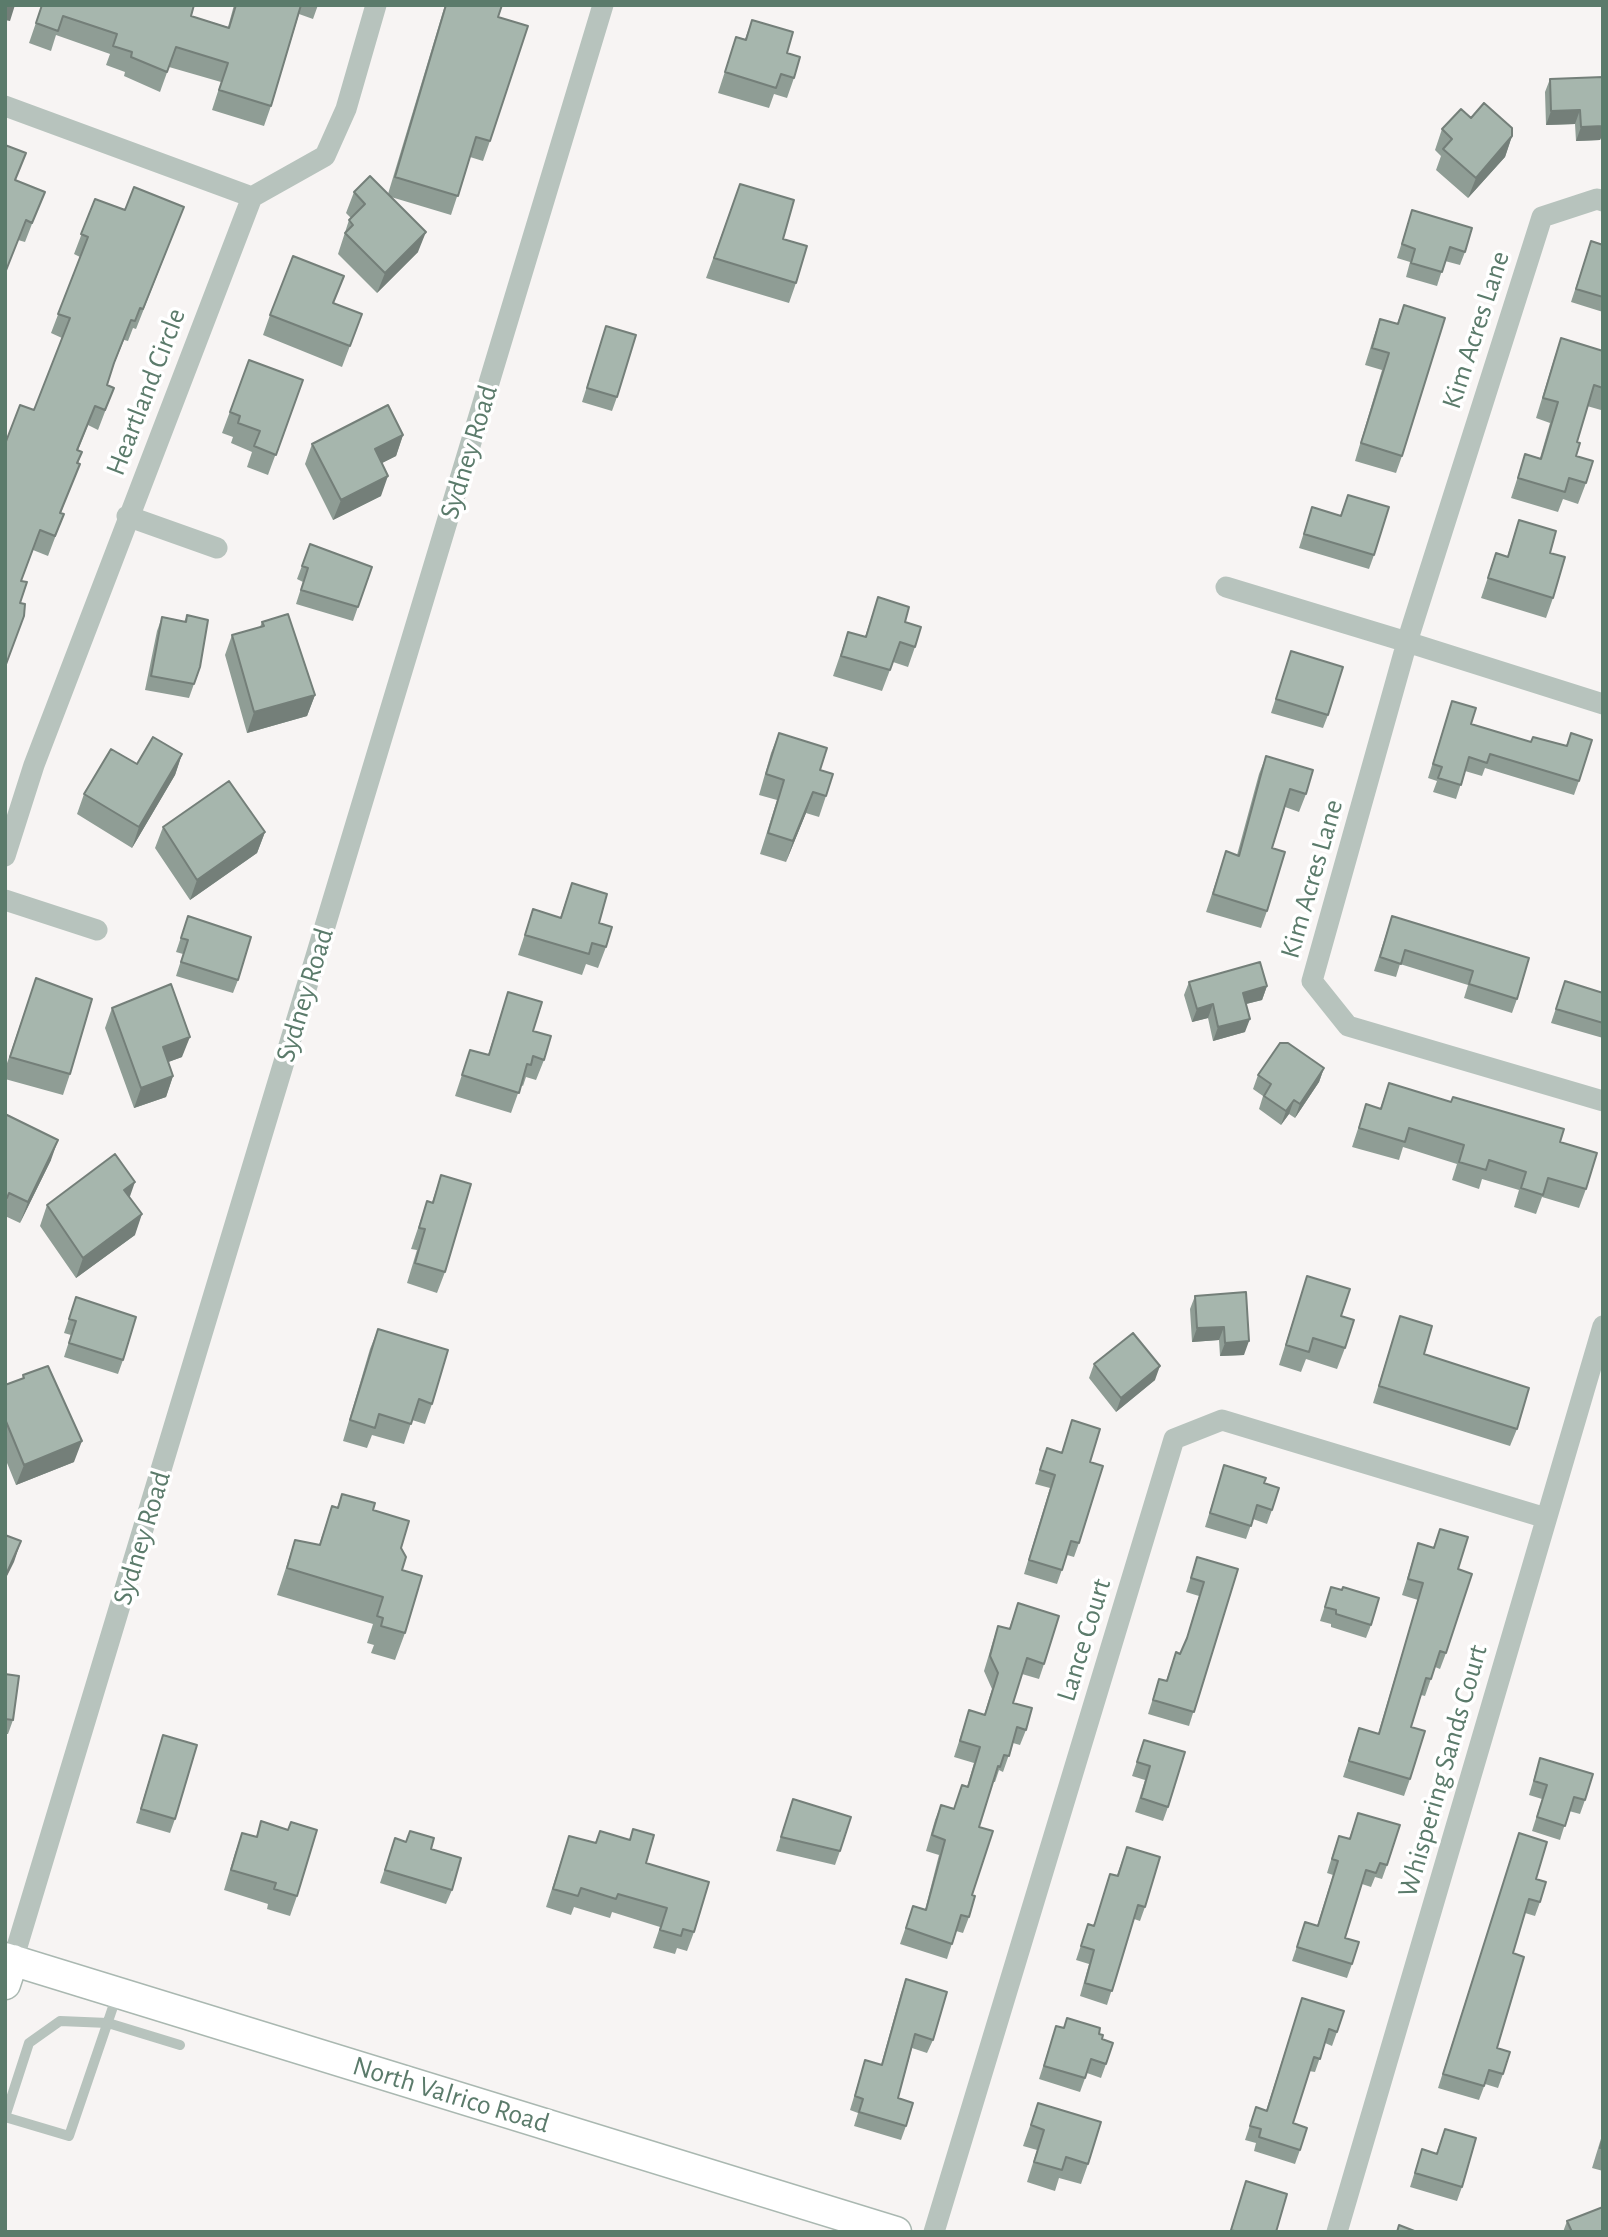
<!DOCTYPE html>
<style>
body{margin:0}
#map{position:relative;width:1608px;height:2237px;overflow:hidden;background:#f7f4f3;font-family:"Alegreya Sans",sans-serif}
canvas{display:block}
.frame{position:absolute;inset:0;border:7px solid #5b7b6b;pointer-events:none}
</style>
<div id="map">
<canvas width="1608" height="2237"></canvas>
<div class="frame"></div>
</div>
<script>
const g = document.querySelector('canvas').getContext('2d');
g.lineJoin = 'round';
function shape(rows) {
  const path = new Path2D();
  for (const r of rows) {
    path.moveTo(r[0], r[1]);
    for (let i = 2; i < r.length; i += 2) path.lineTo(r[i], r[i + 1]);
  }
  return path;
}
function trace(path, color, width, dash) {
  g.strokeStyle = color;
  g.lineWidth = width;
  g.lineCap = dash ? 'butt' : 'round';
  g.setLineDash(dash || []);
  g.stroke(path);
}
function paint(path, color) {
  g.fillStyle = color;
  g.fill(path, 'evenodd');
}
function label(font, color, halo, rows, align = 'center') {
  g.font = font + ' "Alegreya Sans",sans-serif';
  g.lineWidth = 7;
  g.setLineDash([]);
  g.textBaseline = 'middle';
  g.strokeStyle = halo;
  g.fillStyle = color;
  for (const [text, x, y, turn = 0] of rows) {
    g.save();
    g.translate(x, y);
    g.rotate((+turn || 0) * Math.PI / 180);
    g.textAlign = isNaN(turn) ? turn : align;
    if (halo) g.strokeText(text, 0, 0);
    g.fillText(text, 0, 0);
    g.restore();
  }
}
const secondary = shape([
 [5,1958,896,2232],
 [5,1984,13,1960]
]);
trace(secondary, '#aab8b1', 33);
trace(shape([
 [5,2117,29,2043,60,2021,108,2023,180,2045],
 [5,2117,69,2136,117,1995]
]), '#b7c3bd', 10);
trace(shape([
 [5,106,252,197],
 [252,197,325,156,346,109,376,5],
 [1603,201,1597,199,1542,217,1407,642,1603,704],
 [127,516,217,548],
 [1226,587,1407,642,1312,981,1348,1026,1603,1101],
 [5,856,34,765,252,197],
 [5,900,97,930],
 [13,1960,603,5],
 [934,2232,1174,1439,1222,1420,1546,1518],
 [1337,2232,1603,1326]
]), '#b7c3bd', 21);
trace(secondary, '#fff', 30);
paint(shape([
 [42,5,191,16,228,27,234,5,318,5,313,19,299,14,271,106,264,126,212,110,221,82,169,67,160,92,124,76,125,72,106,65,110,54,56,35,51,51,29,43],
 [445,5,502,5,498,17,490,141,483,161,470,157,451,215,391,197,418,252,377,293,338,254,349,220,351,218,346,213,354,192,388,194],
 [752,20,787,53,794,78,787,98,774,94,769,108,718,93,736,37,745,39],
 [1603,77,1603,133,1600,140,1576,141,1575,124,1546,125,1545,92,1550,79],
 [1471,118,1512,136,1505,157,1468,198,1436,170,1441,156,1435,150,1442,129],
 [16,180,37,211,25,242,18,240],
 [740,184,783,239,796,283,789,303,706,278],
 [95,199,125,210,184,207,136,329,133,328,128,341,124,340,112,369,107,385,114,388,98,430,88,425,78,450,82,452,61,513,64,514,48,556,33,550,21,581,20,603,5,667,34,410,62,338,51,333,80,257,74,254],
 [1412,210,1465,252,1460,265,1445,261,1437,286,1406,277,1410,262,1397,258],
 [1591,241,1603,245,1603,312,1571,302],
 [333,303,362,314,342,367,263,335,270,315],
 [1404,305,1402,456,1396,473,1355,461,1382,370,1365,365,1374,336,1380,319,1397,324],
 [606,326,617,397,612,411,582,402],
 [1561,338,1603,351,1603,406,1601,410,1587,406,1577,442,1576,456,1586,483,1578,504,1563,499,1558,512,1511,498,1525,454,1540,458,1550,423,1536,418,1554,359],
 [249,360,303,380,268,475,247,467,252,452,231,443,233,437,222,433],
 [403,435,396,456,382,463,381,496,333,520,305,464,312,444],
 [1348,495,1374,555,1369,569,1299,548,1312,507,1340,516],
 [1519,520,1550,553,1553,598,1546,618,1481,598,1496,553,1507,557],
 [310,544,372,567,353,621,296,604,303,582,297,579],
 [878,597,905,622,915,647,908,667,893,662,882,691,833,676,848,632,865,637],
 [187,615,200,667,189,698,145,690,157,631,162,617,184,622],
 [262,622,315,695,307,716,247,733,225,655,232,635,260,627],
 [1291,651,1328,715,1323,728,1271,713],
 [1452,701,1471,724,1531,742,1566,746,1571,733,1579,781,1574,795,1485,768,1482,776,1465,771,1456,799,1433,792,1437,781,1428,778],
 [779,733,820,770,826,796,819,817,806,813,786,862,760,854,777,800,759,795,771,753],
 [182,754,175,775,132,848,77,814,84,794,137,764],
 [1266,756,1306,794,1299,812,1285,807,1272,848,1267,911,1261,928,1206,912,1226,851,1237,855,1259,774],
 [163,827,265,832,257,853,190,900,155,848],
 [572,883,599,923,606,947,598,968,586,964,582,975,518,955,533,909,560,918],
 [188,916,238,980,233,993,176,976,183,954,176,952],
 [1392,916,1517,999,1512,1013,1464,998,1468,985,1400,964,1396,977,1374,971],
 [36,978,70,1074,63,1095,5,1079,5,1069],
 [1565,981,1603,993,1603,1038,1551,1023],
 [1189,982,1267,986,1262,1000,1246,1004,1245,1032,1213,1041,1208,1018,1192,1022,1184,995],
 [508,992,533,1031,544,1060,536,1080,526,1077,523,1086,521,1085,511,1113,455,1096,470,1050,488,1055],
 [112,1008,182,1057,168,1062,173,1076,166,1097,134,1108,105,1028],
 [1324,1068,1319,1082,1295,1118,1289,1114,1281,1125,1259,1109,1263,1096,1253,1089,1258,1075],
 [1389,1083,1560,1142,1586,1189,1579,1208,1542,1197,1536,1214,1514,1207,1519,1190,1482,1179,1479,1189,1452,1180,1457,1164,1403,1147,1399,1160,1352,1147,1366,1104,1380,1109],
 [5,1114,51,1160,20,1223,5,1216],
 [441,1175,445,1272,437,1293,407,1283,417,1250,411,1249,427,1201,432,1202],
 [130,1197,135,1235,76,1278,40,1226,47,1205],
 [1307,1276,1341,1316,1345,1348,1337,1369,1306,1359,1301,1372,1279,1365],
 [1246,1292,1244,1355,1220,1356,1219,1340,1192,1342,1190,1309,1195,1296],
 [76,1297,123,1360,118,1374,64,1357,71,1335,64,1333],
 [1400,1316,1424,1354,1517,1429,1510,1446,1373,1403],
 [378,1329,432,1404,425,1424,412,1420,404,1444,372,1435,367,1448,343,1441,370,1349],
 [1094,1364,1155,1380,1116,1412,1089,1378],
 [23,1375,74,1462,16,1485,5,1458,5,1385,22,1379],
 [1072,1420,1090,1462,1079,1543,1074,1557,1067,1555,1057,1584,1024,1574,1050,1488,1035,1484,1042,1462,1047,1448,1062,1452],
 [1224,1465,1264,1483,1272,1510,1267,1524,1253,1519,1246,1539,1205,1527],
 [342,1494,373,1510,401,1548,405,1633,395,1660,371,1653,374,1645,367,1643,373,1624,277,1595,295,1540,319,1545,332,1506,337,1508],
 [1440,1529,1458,1569,1446,1653,1440,1669,1435,1667,1425,1696,1421,1695,1411,1727,1410,1779,1404,1796,1343,1777,1359,1728,1378,1734,1418,1600,1402,1595,1418,1543,1433,1548],
 [1197,1557,1238,1569,1189,1726,1148,1714,1159,1679,1166,1681,1176,1652,1180,1654,1185,1644,1199,1596,1186,1592],
 [1331,1587,1371,1625,1366,1638,1331,1627,1331,1624,1320,1621],
 [1018,1603,1044,1664,1039,1679,1022,1674,1013,1703,1026,1730,1020,1745,1013,1743,1003,1772,999,1770,995,1782,993,1782,979,1827,969,1917,963,1933,956,1931,947,1959,900,1944,913,1906,925,1910,939,1855,926,1851,935,1820,941,1805,954,1808,962,1785,967,1787,974,1763,954,1757,969,1710,984,1715,992,1689,984,1671,993,1641,998,1626,1009,1629],
 [5,1674,13,1720,8,1734,5,1734],
 [163,1735,175,1819,170,1833,136,1823],
 [1144,1740,1168,1807,1163,1821,1135,1812,1145,1780,1132,1776],
 [1540,1758,1585,1800,1580,1814,1569,1811,1560,1840,1532,1831,1542,1799,1529,1795],
 [793,1799,840,1851,835,1865,776,1851],
 [1358,1813,1387,1865,1382,1879,1375,1877,1371,1887,1362,1884,1345,1938,1352,1964,1347,1978,1292,1961,1305,1922,1317,1926,1333,1875,1327,1873,1334,1850,1339,1836,1349,1839],
 [261,1821,297,1896,290,1916,267,1909,268,1904,224,1890,235,1853,242,1833,256,1837],
 [633,1829,646,1863,694,1932,687,1951,677,1948,675,1954,653,1948,660,1927,612,1912,610,1918,574,1907,571,1915,546,1907,569,1836,595,1843,600,1831,629,1840],
 [410,1831,431,1849,452,1890,446,1904,380,1883,395,1838,406,1842],
 [1519,1833,1536,1879,1540,1902,1535,1916,1525,1913,1513,1953,1497,2048,1503,2074,1498,2088,1485,2084,1479,2100,1438,2088],
 [1127,1847,1145,1907,1140,1921,1134,1919,1107,2005,1080,1996,1089,1964,1076,1960,1088,1924,1094,1926,1110,1874,1117,1875],
 [906,1979,933,2040,927,2053,912,2048,898,2098,906,2126,901,2140,854,2126,858,2113,850,2110,865,2060,881,2065,901,1993],
 [1302,1998,1337,2032,1332,2046,1325,2043,1315,2072,1309,2071,1293,2123,1300,2150,1295,2164,1254,2151,1256,2143,1245,2140,1256,2107,1266,2111],
 [1056,2026,1099,2034,1102,2039,1106,2064,1101,2078,1087,2073,1080,2092,1039,2079],
 [1038,2103,1088,2164,1081,2184,1059,2178,1055,2191,1027,2182,1037,2150,1023,2146],
 [1445,2129,1462,2187,1457,2201,1410,2187,1422,2149,1436,2154],
 [1603,2132,1603,2171,1592,2168],
 [1246,2181,1276,2232,1230,2232],
 [1567,2221,1603,2232,1563,2232]
]), '#8f9d95');
paint(shape([
 [5,5,15,5,10,21,5,20],
 [1580,110,1575,124,1546,125,1551,111],
 [1603,126,1603,133,1600,140,1576,141,1581,127],
 [1512,136,1505,157,1468,198,1476,178],
 [426,232,418,252,377,293,385,273],
 [403,435,396,456,368,470,375,449],
 [388,476,381,496,333,520,341,500],
 [315,695,307,716,247,733,254,712],
 [182,754,175,775,132,848,139,827],
 [813,792,806,813,786,862,793,841],
 [265,832,257,853,190,900,197,880],
 [1267,986,1262,1000,1238,1006,1243,993],
 [1213,1004,1208,1018,1192,1022,1197,1009],
 [1250,1019,1245,1032,1213,1041,1218,1027],
 [190,1037,182,1057,155,1067,163,1047],
 [1324,1068,1319,1082,1295,1118,1300,1104],
 [173,1076,166,1097,134,1108,141,1088],
 [1294,1100,1289,1114,1281,1125,1286,1111],
 [58,1140,51,1160,20,1223,28,1202],
 [135,1182,128,1202,124,1190],
 [142,1214,135,1235,76,1278,83,1258],
 [1224,1327,1219,1340,1192,1342,1197,1328],
 [1249,1341,1244,1355,1220,1356,1225,1343],
 [1160,1366,1155,1380,1116,1412,1121,1398],
 [82,1441,74,1462,16,1485,24,1465],
 [21,1541,14,1562,5,1580,5,1577]
]), '#747f79');
const building = shape([
 [42,5,194,5,191,16,229,28,236,5,301,5,271,106,219,90,228,63,176,47,167,72,131,57,132,52,113,46,117,34,63,16,58,31,36,23,42,5],
 [446,5,502,5,498,17,528,26,490,141,476,137,458,196,395,177,446,5],
 [752,20,793,32,787,53,800,57,794,78,781,74,776,88,725,72,736,37,746,40,752,20],
 [1603,77,1603,126,1581,127,1580,110,1551,111,1550,79,1603,77],
 [1484,103,1512,128,1512,136,1476,178,1443,149,1452,139,1442,129,1461,109,1471,118,1484,103],
 [5,145,26,153,15,180,45,192,32,223,26,220,5,273,5,145],
 [370,176,426,232,385,273,345,233,353,225,349,220,365,204,354,192,370,176],
 [740,184,794,200,783,239,807,246,796,283,714,258,740,184],
 [134,187,184,207,143,309,140,308,135,321,131,320,114,363,107,385,114,388,105,410,95,406,77,450,82,452,77,463,80,464,60,513,64,514,55,536,40,530,21,581,27,582,20,603,25,604,24,616,5,667,5,444,20,405,34,410,70,318,58,314,88,237,81,234,95,199,125,210,134,187],
 [1412,210,1472,228,1465,252,1450,247,1442,272,1411,263,1415,249,1402,244,1412,210],
 [1591,241,1603,245,1603,297,1576,289,1591,241],
 [293,256,344,276,333,303,362,314,350,346,270,315,293,256],
 [1404,305,1445,318,1402,456,1361,443,1389,353,1372,348,1380,319,1398,324,1404,305],
 [606,326,636,335,617,397,587,388,606,326],
 [1561,338,1603,351,1603,388,1594,385,1577,442,1580,443,1576,456,1593,461,1586,483,1569,478,1565,492,1518,478,1525,454,1541,459,1558,402,1543,398,1561,338],
 [249,360,303,380,276,455,254,446,260,431,238,423,240,416,230,412,249,360],
 [388,405,403,435,375,449,388,476,341,500,312,444,388,405],
 [1348,495,1389,507,1374,555,1304,534,1312,507,1341,516,1348,495],
 [1519,520,1556,531,1550,553,1565,557,1553,598,1488,578,1496,553,1508,557,1519,520],
 [310,544,372,567,358,607,301,590,308,568,302,566,310,544],
 [878,597,909,607,905,622,921,627,915,647,900,642,890,670,841,656,848,632,866,637,878,597],
 [288,614,315,695,254,712,232,635,264,626,262,622,288,614],
 [187,615,208,620,200,667,194,684,151,676,162,617,186,622,187,615],
 [1291,651,1343,667,1328,715,1276,699,1291,651],
 [1452,701,1476,708,1471,724,1531,742,1533,737,1567,746,1571,733,1592,740,1579,781,1490,754,1487,763,1469,757,1461,785,1438,778,1442,767,1433,764,1452,701],
 [779,733,827,748,820,770,833,774,826,796,813,792,793,841,768,833,784,780,766,774,779,733],
 [153,737,182,754,139,827,84,794,111,749,137,764,153,737],
 [1266,756,1313,770,1306,794,1290,789,1272,848,1285,852,1267,911,1213,894,1226,851,1239,856,1266,756],
 [229,781,265,832,197,880,163,827,229,781],
 [572,883,607,894,599,923,612,927,606,947,592,943,589,954,525,935,533,909,561,918,572,883],
 [188,916,251,937,238,980,181,962,188,940,181,938,188,916],
 [1392,916,1529,958,1517,999,1469,984,1473,971,1405,950,1401,964,1380,957,1392,916],
 [1260,962,1267,986,1243,993,1250,1019,1218,1027,1213,1004,1197,1009,1189,982,1260,962],
 [36,978,92,999,70,1074,10,1057,36,978],
 [1565,981,1603,993,1603,1023,1556,1009,1565,981],
 [171,984,190,1037,163,1047,173,1076,141,1088,112,1008,171,984],
 [508,992,542,1002,533,1031,551,1036,544,1060,533,1056,531,1065,527,1064,519,1093,462,1075,470,1050,489,1055,508,992],
 [1280,1043,1288,1043,1324,1068,1300,1104,1294,1100,1286,1111,1264,1096,1271,1084,1258,1075,1280,1043],
 [1389,1083,1451,1102,1453,1097,1564,1129,1560,1142,1597,1153,1586,1189,1548,1178,1543,1195,1521,1188,1526,1172,1489,1160,1486,1170,1459,1162,1464,1145,1409,1128,1405,1142,1359,1128,1366,1104,1381,1109,1389,1083],
 [5,1114,58,1140,28,1202,9,1193,7,1198,5,1197,5,1114],
 [115,1154,135,1182,124,1190,142,1214,83,1258,47,1205,115,1154],
 [441,1175,471,1184,445,1272,415,1263,425,1229,419,1228,427,1201,433,1203,441,1175],
 [1307,1276,1350,1289,1341,1316,1354,1320,1345,1348,1313,1338,1309,1352,1286,1345,1307,1276],
 [1246,1292,1249,1341,1225,1343,1224,1327,1197,1328,1195,1296,1246,1292],
 [76,1297,136,1317,123,1360,69,1343,76,1321,69,1319,76,1297],
 [1400,1316,1432,1326,1424,1354,1529,1388,1517,1429,1379,1386,1400,1316],
 [378,1329,448,1350,432,1404,419,1399,411,1424,379,1414,375,1428,350,1420,378,1329],
 [1133,1333,1160,1366,1121,1398,1094,1364,1133,1333],
 [48,1366,82,1441,24,1465,5,1419,5,1385,24,1378,23,1375,48,1366],
 [1072,1420,1100,1429,1090,1462,1103,1466,1079,1543,1071,1541,1062,1570,1029,1560,1055,1475,1040,1470,1047,1448,1062,1453,1072,1420],
 [1224,1465,1266,1478,1264,1483,1279,1488,1272,1510,1257,1505,1251,1526,1210,1513,1224,1465],
 [342,1494,375,1503,373,1510,409,1521,401,1548,406,1557,402,1570,422,1576,405,1633,381,1626,383,1618,377,1616,383,1597,287,1568,295,1540,320,1545,332,1506,338,1508,342,1494],
 [1440,1529,1468,1537,1458,1569,1472,1574,1446,1653,1440,1651,1431,1679,1426,1678,1411,1727,1425,1731,1410,1779,1349,1761,1359,1728,1379,1734,1423,1583,1408,1579,1418,1543,1434,1548,1440,1529],
 [5,1535,21,1541,5,1577,5,1535],
 [1197,1557,1238,1569,1194,1712,1153,1700,1159,1679,1167,1681,1176,1652,1180,1654,1187,1638,1204,1582,1191,1578,1197,1557],
 [1331,1587,1342,1590,1343,1587,1379,1598,1371,1625,1336,1614,1336,1610,1325,1607,1331,1587],
 [1018,1603,1059,1616,1044,1664,1027,1658,1013,1703,1032,1708,1026,1730,1017,1727,1009,1756,1004,1755,1000,1767,998,1766,979,1827,993,1831,972,1895,975,1896,969,1917,961,1915,952,1944,906,1928,913,1906,926,1910,945,1840,932,1835,941,1805,954,1809,962,1785,968,1787,980,1747,960,1741,969,1710,985,1715,998,1673,990,1656,998,1626,1010,1629,1018,1603],
 [5,1674,19,1676,13,1720,5,1719,5,1674],
 [163,1735,197,1745,175,1819,141,1809,163,1735],
 [1144,1740,1185,1752,1168,1807,1141,1798,1150,1766,1137,1762,1144,1740],
 [1540,1758,1593,1774,1585,1800,1574,1797,1565,1826,1537,1817,1547,1785,1534,1781,1540,1758],
 [793,1799,851,1817,840,1851,781,1837,793,1799],
 [1358,1813,1400,1825,1387,1865,1380,1863,1376,1873,1366,1870,1345,1938,1359,1942,1352,1964,1297,1947,1305,1922,1318,1926,1338,1861,1332,1859,1339,1836,1350,1839,1358,1813],
 [261,1821,288,1830,291,1822,317,1830,297,1896,274,1889,276,1883,231,1870,242,1833,257,1837,261,1821],
 [633,1829,654,1835,646,1863,709,1882,694,1932,683,1929,681,1936,660,1930,667,1908,618,1894,616,1899,581,1888,578,1896,553,1889,569,1836,596,1843,600,1831,630,1840,633,1829],
 [410,1831,434,1838,431,1849,461,1858,452,1890,385,1870,395,1838,406,1842,410,1831],
 [1519,1833,1547,1842,1536,1879,1546,1882,1540,1902,1529,1899,1513,1953,1524,1957,1497,2048,1510,2052,1503,2074,1489,2070,1484,2086,1443,2074,1519,1833],
 [1127,1847,1160,1857,1145,1907,1138,1905,1112,1991,1085,1983,1094,1950,1081,1946,1088,1924,1094,1926,1110,1874,1118,1876,1127,1847],
 [906,1979,947,1992,933,2040,915,2034,898,2098,913,2103,906,2126,859,2112,863,2099,855,2096,865,2060,882,2065,906,1979],
 [1302,1998,1344,2011,1337,2032,1329,2029,1320,2059,1314,2057,1293,2123,1307,2128,1300,2150,1259,2137,1261,2129,1250,2126,1256,2107,1267,2111,1302,1998],
 [1067,2018,1100,2028,1099,2034,1103,2035,1102,2039,1113,2043,1106,2064,1091,2059,1085,2078,1044,2066,1056,2026,1064,2028,1067,2018],
 [1038,2103,1101,2122,1088,2164,1066,2157,1062,2170,1034,2162,1044,2130,1031,2125,1038,2103],
 [1445,2129,1476,2138,1462,2187,1415,2173,1422,2149,1437,2154,1445,2129],
 [1603,2137,1603,2148,1600,2148,1603,2137],
 [1246,2181,1287,2194,1276,2232,1238,2232,1231,2230,1246,2181],
 [1603,2207,1603,2232,1572,2232,1567,2221,1603,2207],
 [1399,2225,1417,2232,1397,2232,1399,2225]
]);
paint(building, '#a6b6ad');
trace(building, '#747f79', 2);
label('28px', '#5b7b6b', '#fff', [
 ["Kim Acres Lane",1476,330,-72],
 ["Heartland Circle",146,392,-69],
 ["Sydney Road",469,452,-73],
 ["Kim Acres Lane",1312,879,-74],
 ["Sydney Road",305,995,-73],
 ["Sydney Road",142,1538,-73],
 ["Lance Court",1084,1640,-73],
 ["Whispering Sands Court",1443,1771,-74],
 ["North Valrico Road",451,2095,17]
]);
</script>
